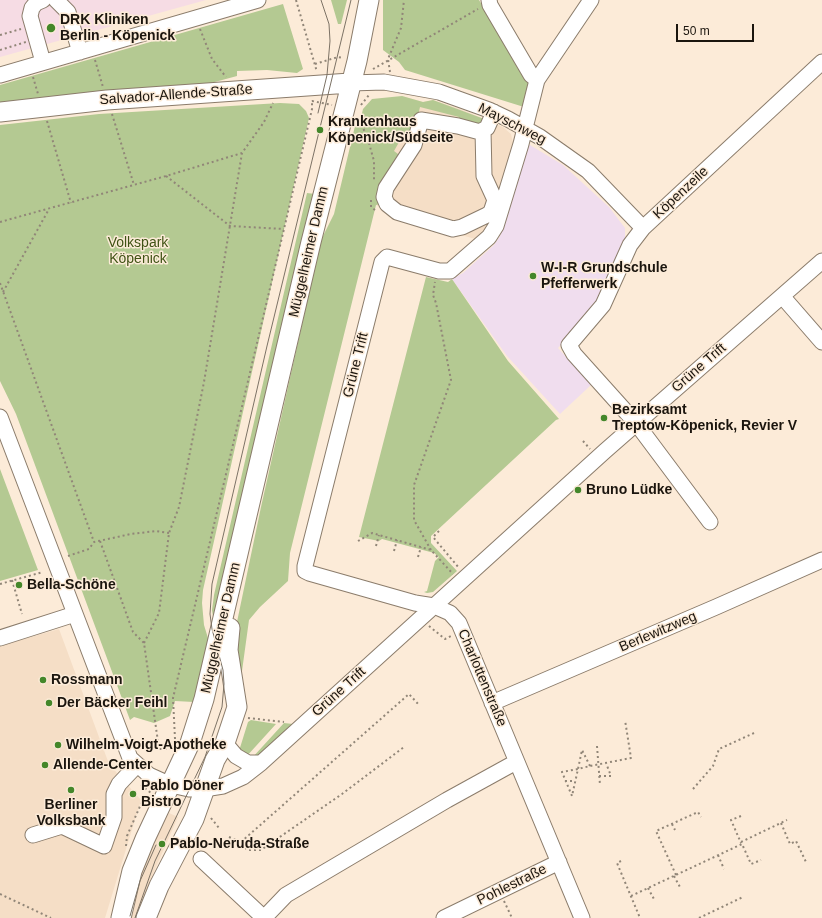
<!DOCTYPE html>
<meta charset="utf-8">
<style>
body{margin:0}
#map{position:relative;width:822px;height:918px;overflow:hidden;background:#fcebd8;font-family:Helvetica,sans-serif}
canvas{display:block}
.scale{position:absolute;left:676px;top:24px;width:78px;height:18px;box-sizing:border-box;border:2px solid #1b150e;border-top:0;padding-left:5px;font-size:12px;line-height:14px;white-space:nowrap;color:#1b150e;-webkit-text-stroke:3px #fcebd8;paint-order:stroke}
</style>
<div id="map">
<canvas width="822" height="918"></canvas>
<div class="scale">50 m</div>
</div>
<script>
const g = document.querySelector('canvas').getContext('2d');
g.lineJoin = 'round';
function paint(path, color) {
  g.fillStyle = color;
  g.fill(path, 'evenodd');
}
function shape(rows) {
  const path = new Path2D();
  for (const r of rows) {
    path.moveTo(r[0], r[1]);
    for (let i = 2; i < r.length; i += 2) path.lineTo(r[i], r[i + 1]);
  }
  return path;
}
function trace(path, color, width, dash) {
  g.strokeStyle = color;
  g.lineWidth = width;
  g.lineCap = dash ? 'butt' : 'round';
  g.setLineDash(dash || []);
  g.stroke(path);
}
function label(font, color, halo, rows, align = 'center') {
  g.font = font + ' Helvetica,sans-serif';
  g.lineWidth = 3;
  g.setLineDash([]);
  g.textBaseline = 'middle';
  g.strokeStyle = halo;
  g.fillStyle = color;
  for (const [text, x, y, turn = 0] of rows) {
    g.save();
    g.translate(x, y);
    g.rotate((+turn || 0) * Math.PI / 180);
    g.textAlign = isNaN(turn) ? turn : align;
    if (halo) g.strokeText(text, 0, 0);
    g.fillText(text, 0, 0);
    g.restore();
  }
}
paint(shape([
 [402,96,423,102,433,100,460,109,503,127,511,134,513,143,491,226,479,240,396,217,376,205],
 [59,629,109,764,141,800,105,918,0,918,0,646],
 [169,813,178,817,149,883,141,905,141,918,127,918,132,896,145,861]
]), '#f5dec6');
paint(shape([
 [530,145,563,165,609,207,625,228,625,239,594,309,558,348,591,385,560,414,507,356,452,279,463,273,494,245,500,236,528,146]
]), '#f0ddee');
paint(shape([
 [0,0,206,0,0,57]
]), '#f6dce4');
paint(shape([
 [331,0,347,0,341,24,338,24],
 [383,0,479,0,531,84,524,107,405,70,399,62,383,50],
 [283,4,303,69,297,73,267,70,237,71,237,76,211,83,151,92,72,97,66,95,0,107,0,85],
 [402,96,423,102,433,100,487,120,479,127,458,122,459,117,420,107,412,142,402,137,394,151,402,157,385,203,376,205,290,553,288,581,260,607,249,620,242,671,238,670,233,641,261,507,321,240,334,214,355,126,359,126,363,109,372,99],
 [280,103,299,104,306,111,309,118,203,590,202,603,204,625,211,648,194,702,175,701,170,716,154,723,134,717,130,720,16,414,0,381,0,125,99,114],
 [307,193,315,194,215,629,212,610,214,595],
 [426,277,448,282,452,279,508,361,559,419,556,420,431,536,431,543,457,571,433,592,427,593,424,592,427,591,435,561,439,557,434,553,382,539,379,541,359,537],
 [0,469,38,570,0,581],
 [251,720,276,724,246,757,239,751,248,722],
 [284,723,293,724,265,755,252,758]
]), '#b4c992');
const minor = shape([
 [43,0,36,3,32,8,30,16,43,62],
 [56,0,68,12,80,52],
 [489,0,490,5,531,75,537,80],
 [0,75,258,0],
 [350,83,384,82,439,92,489,110,508,119,540,137,588,171,643,228],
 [483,130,484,176,495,200,491,212,487,215,462,227,453,229,397,212,387,204,384,197,386,188,414,145,421,120,458,126,480,132,483,130,487,128,494,112],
 [782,296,822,342],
 [0,417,130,758,149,775,171,785,189,789,204,789,223,786,243,777,261,763,605,451,822,261],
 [710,522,636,423,574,354,569,345,603,305,630,245,643,228,822,62],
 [0,638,75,614],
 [492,703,716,607,822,560],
 [225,743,236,756,248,763,261,763],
 [33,835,62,826,104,846,114,817,114,794,119,784,137,765],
 [201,859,264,918],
 [264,918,286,895,447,800,516,762],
 [444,918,559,862],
 [582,918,459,623,450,613,434,606,415,603,309,573,305,571,305,566,382,262,387,257,439,271,450,271,489,237,496,226,521,144,537,80,591,0]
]);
const major = shape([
 [0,112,107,100,350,83],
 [121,918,132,871,145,839,190,743,204,699,311,242,357,61,369,0],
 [146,918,159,886,194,819,215,760,225,743,237,707,228,650,230,628]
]);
trace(minor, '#8b7c6b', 17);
trace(major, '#8b7c6b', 21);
trace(shape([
 [296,0,317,72],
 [200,29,212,59,226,77],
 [0,35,21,29],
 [0,50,26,42],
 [95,60,103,87],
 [315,64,338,57,343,58],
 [373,69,478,9],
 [390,72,388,59,401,28,404,0],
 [33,77,38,94],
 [312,101,332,105],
 [361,105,369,95],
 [112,114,134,185],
 [359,120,367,136,374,161,374,182],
 [47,121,71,203],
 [166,176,230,226,284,229],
 [371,200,371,207,375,210],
 [0,222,166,176,242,153,264,122,273,103],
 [0,283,94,542],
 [3,292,49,209],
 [583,441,590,449],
 [439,531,433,537,459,568],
 [100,541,133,632,144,643,159,749,171,749],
 [358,541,372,533,431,550,453,574],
 [376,546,379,535],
 [431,550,414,520,414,485,451,380,436,303,433,295,435,282],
 [394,551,397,540],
 [68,556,89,549,94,542,131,534,156,531,169,533],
 [418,557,421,547],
 [12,580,22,614],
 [0,584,43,572],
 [429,626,445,639,451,636],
 [144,643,159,613,169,533,179,507,204,382,242,153],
 [248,718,284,722],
 [175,739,173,698,284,229,312,109,312,100],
 [597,746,600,785],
 [590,766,582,750,578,769,572,796,562,772,578,769,590,766,631,758,625,720],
 [599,776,611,776,606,763],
 [565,781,575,781],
 [141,785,151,793],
 [693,789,713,766,719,749,754,733],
 [741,816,731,820,741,843],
 [211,818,219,828],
 [781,823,790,844,796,841,806,862],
 [672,824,675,830],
 [229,837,241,842,247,850,261,850,342,794,404,747],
 [241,842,409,694,419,705],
 [741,842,787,820],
 [126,846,127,836,141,804,148,796],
 [718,855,724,869],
 [621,861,617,863,640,918],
 [676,875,656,831,698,812,701,817],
 [674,876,681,889],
 [648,888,655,901],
 [0,894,51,918],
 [631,896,742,844,751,864,761,860],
 [504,901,512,918],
 [699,918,743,897]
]), '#918678', 2, [2, 3]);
trace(minor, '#fff', 15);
trace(major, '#fff', 19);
trace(shape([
 [318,113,327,75,330,41,329,24,321,0],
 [130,916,140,881,156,845],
 [135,918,155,861,205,757,222,707,224,684,223,670,212,629,210,614,212,584,267,346,351,0]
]), '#7c7265', 1);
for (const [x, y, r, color] of [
 [51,28,5,"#44872a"],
 [320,130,4,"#44872a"],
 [533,276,4,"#44872a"],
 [604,418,4,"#44872a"],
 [578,490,4,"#44872a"],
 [19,585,4,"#44872a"],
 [43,680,4,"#44872a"],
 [49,703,4,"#44872a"],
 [58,745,4,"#44872a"],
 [45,765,4,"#44872a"],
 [71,790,4,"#44872a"],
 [133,794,4,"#44872a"],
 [162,844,4,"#44872a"]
]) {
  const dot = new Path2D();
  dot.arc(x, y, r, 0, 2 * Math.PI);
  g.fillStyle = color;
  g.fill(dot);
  trace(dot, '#fcebd8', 1.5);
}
label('bold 14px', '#1b150e', '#fcebd8', [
 ["DRK Kliniken",60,20],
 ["Berlin - Köpenick",60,36],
 ["Krankenhaus",328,122],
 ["Köpenick/Südseite",328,138],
 ["W-I-R Grundschule",541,268],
 ["Pfefferwerk",541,284],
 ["Bezirksamt",612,410],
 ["Treptow-Köpenick, Revier V",612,426],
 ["Bruno Lüdke",586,490],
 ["Bella-Schöne",27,585],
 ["Rossmann",51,680],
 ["Der Bäcker Feihl",57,703],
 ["Wilhelm-Voigt-Apotheke",66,745],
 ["Allende-Center",53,765],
 ["Pablo Döner",141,786],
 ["Bistro",141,802],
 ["Berliner",71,805,"center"],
 ["Volksbank",71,821,"center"],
 ["Pablo-Neruda-Straße",170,844]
], 'left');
label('14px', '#1b150e', '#fcebd8', [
 ["Salvador-Allende-Straße",176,95,-4],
 ["Mayschweg",512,124,27],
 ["Köpenzeile",681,193,-43],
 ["Müggelheimer Damm",309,252,-77],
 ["Grüne Trift",356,365,-76],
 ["Grüne Trift",699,368,-41],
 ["Müggelheimer Damm",221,628,-77],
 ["Berlewitzweg",658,632,-23],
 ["Charlottenstraße",482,678,67],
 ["Grüne Trift",339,692,-42],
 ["Pohlestraße",512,885,-26]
]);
label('14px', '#3f5214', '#fcebd8', [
 ["Volkspark",138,243],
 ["Köpenick",138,259]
]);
</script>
